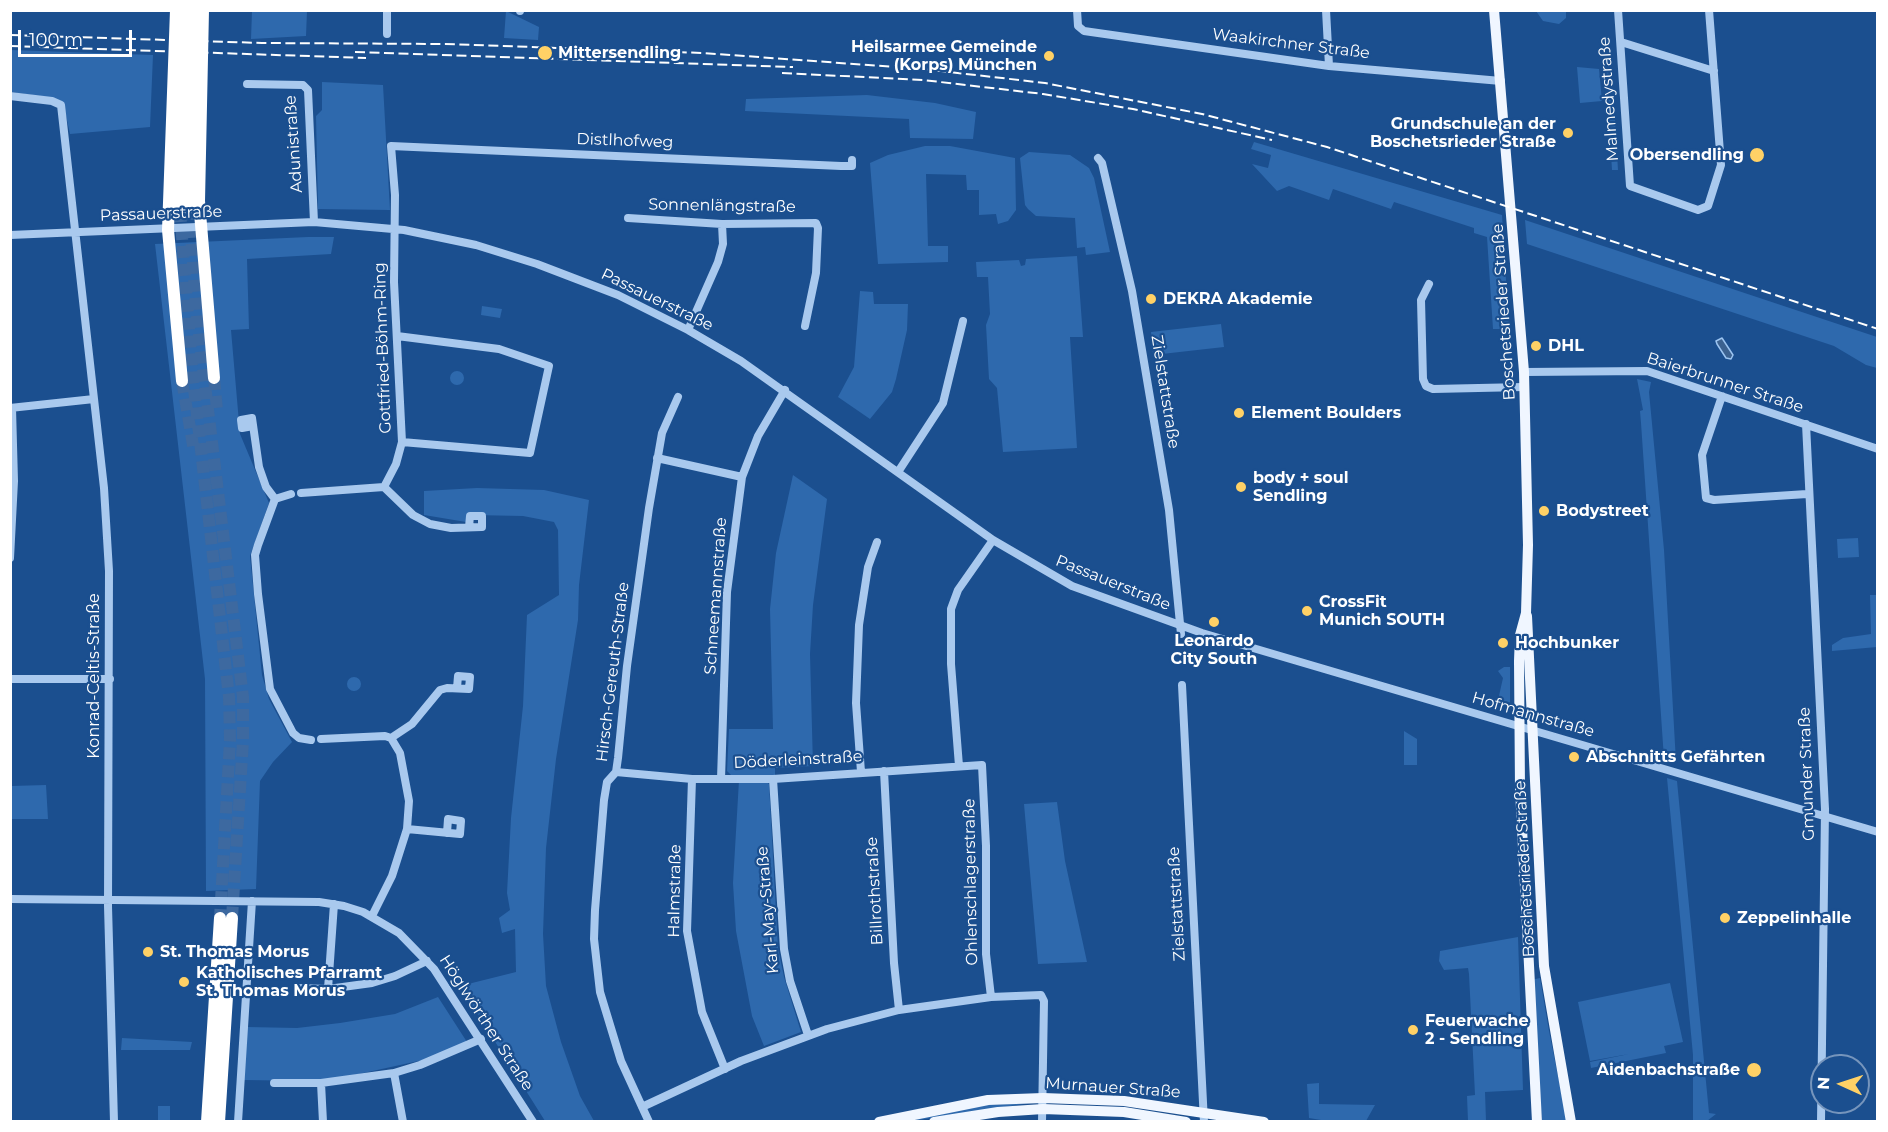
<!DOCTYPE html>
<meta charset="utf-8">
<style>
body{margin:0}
#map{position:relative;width:1888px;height:1132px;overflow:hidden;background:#1b4f8f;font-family:Montserrat,sans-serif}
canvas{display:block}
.frame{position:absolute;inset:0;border:12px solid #fff;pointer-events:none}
.north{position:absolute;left:1810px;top:1054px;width:60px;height:60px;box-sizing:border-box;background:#1b4f8f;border:2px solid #7695bc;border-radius:50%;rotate:273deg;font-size:16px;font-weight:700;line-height:24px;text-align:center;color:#fff}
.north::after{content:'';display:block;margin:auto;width:21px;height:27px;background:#ffd166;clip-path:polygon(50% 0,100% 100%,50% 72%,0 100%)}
.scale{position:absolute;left:18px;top:30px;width:114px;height:27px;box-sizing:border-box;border:3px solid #fff;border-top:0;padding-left:8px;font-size:18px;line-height:21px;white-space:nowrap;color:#fff;-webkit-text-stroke:4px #1b4f8f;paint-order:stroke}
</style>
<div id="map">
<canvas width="1888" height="1132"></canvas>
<div class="frame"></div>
<div class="north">N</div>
<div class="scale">100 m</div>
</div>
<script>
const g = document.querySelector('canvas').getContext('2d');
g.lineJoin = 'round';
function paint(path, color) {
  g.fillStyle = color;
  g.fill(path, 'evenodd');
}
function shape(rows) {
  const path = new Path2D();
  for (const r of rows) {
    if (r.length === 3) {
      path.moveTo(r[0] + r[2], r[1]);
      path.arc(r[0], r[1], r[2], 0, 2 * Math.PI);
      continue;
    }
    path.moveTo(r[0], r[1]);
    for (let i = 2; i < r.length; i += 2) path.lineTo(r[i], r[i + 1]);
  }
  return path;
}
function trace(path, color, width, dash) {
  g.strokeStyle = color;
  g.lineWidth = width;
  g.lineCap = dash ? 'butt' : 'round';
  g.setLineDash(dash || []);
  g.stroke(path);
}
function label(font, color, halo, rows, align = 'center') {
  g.font = font + ' Montserrat,sans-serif';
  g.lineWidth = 4.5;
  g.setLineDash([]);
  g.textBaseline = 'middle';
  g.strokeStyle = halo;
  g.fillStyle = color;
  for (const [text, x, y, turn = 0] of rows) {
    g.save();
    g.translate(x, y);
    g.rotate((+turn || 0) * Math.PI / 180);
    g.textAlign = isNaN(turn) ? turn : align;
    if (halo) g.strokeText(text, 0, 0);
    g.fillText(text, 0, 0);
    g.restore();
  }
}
paint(shape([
 [252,11,307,11,306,36,251,39],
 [506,11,539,27,538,40,504,38],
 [1536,11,1566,11,1566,18,1559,24,1543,21],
 [11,50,153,55,150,127,70,134,63,102,54,98,11,92],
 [1577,67,1599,69,1602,101,1580,103],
 [1612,71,1618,170,1612,170,1606,72],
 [322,82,383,85,390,210,318,209,316,116,322,110],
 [867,95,935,103,976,112,973,139,910,138,909,119,745,111,746,99],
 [1254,142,1502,215,1509,329,1493,329,1487,237,1474,233,1474,228,1394,202,1391,209,1333,189,1329,200,1289,186,1277,191,1252,164,1268,168,1271,155,1251,149],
 [925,146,950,146,1015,158,1016,210,1008,221,998,224,996,214,979,215,979,190,967,190,966,175,926,174,928,246,948,246,948,262,878,264,870,163,888,155],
 [1029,152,1070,155,1089,168,1094,178,1110,252,1086,255,1085,247,1077,248,1075,218,1036,216,1028,209,1025,205,1020,158],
 [1525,220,1877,337,1877,368,1866,365,1834,346,1527,244],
 [308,237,334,237,331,254,247,259,249,329,231,330,240,434,269,503,250,556,262,675,269,699,292,742,273,762,260,781,256,889,206,891,205,679,155,244],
 [1077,256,1083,337,1070,337,1077,448,1003,452,997,388,989,379,986,325,990,314,988,277,977,277,976,262,1019,260,1021,266,1025,265,1026,259],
 [860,291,873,292,874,304,908,304,907,330,896,379,892,392,870,419,838,397,854,367],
 [482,306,502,309,500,318,481,315],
 [1221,324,1224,347,1153,355,1151,332],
 [457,378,7],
 [1637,379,1651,382,1649,392,1664,550,1676,762,1664,759,1641,423,1640,411,1643,410],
 [793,475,827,499,813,605,810,654,813,766,775,768,775,775,731,775,727,771,729,729,773,729,770,609,776,553],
 [477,488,544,490,589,500,579,585,578,620,556,759,546,848,543,934,546,986,561,1042,580,1096,594,1121,545,1121,460,986,516,972,515,929,502,933,499,918,510,910,507,893,511,818,523,706,527,615,559,595,558,530,554,522,523,516,472,515,466,522,424,515,424,491],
 [1858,538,1859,557,1838,558,1837,539],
 [1870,595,1877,595,1877,647,1832,651,1832,645,1843,638,1871,634],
 [1504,667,1510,667,1510,702,1499,710,1496,709,1503,678,1498,671],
 [354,684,7],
 [1404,731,1417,739,1417,765,1404,765],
 [1667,778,1677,781,1709,1113,1716,1114,1707,1121,1693,1121,1693,1055],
 [739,780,766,781,769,784,778,948,784,977,801,1032,764,1046,752,1016,736,931,733,883],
 [46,785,48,819,11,819,11,786],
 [1057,802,1065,861,1087,962,1038,964,1024,804],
 [1518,937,1523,1090,1485,1092,1486,1121,1468,1121,1467,1096,1475,1095,1469,974,1468,968,1444,970,1439,961,1440,951],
 [1540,978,1549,1031,1567,1121,1542,1121,1531,980],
 [1670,983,1683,1042,1664,1046,1666,1053,1591,1068,1590,1062,1629,1054,1590,1061,1578,1002],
 [438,997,467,1042,423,1060,345,1077,315,1081,244,1080,247,1027,297,1028,340,1023,395,1014],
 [122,1038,192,1042,190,1050,121,1050],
 [1319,1083,1319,1104,1375,1105,1366,1121,1327,1121,1309,1118,1307,1084],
 [1030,1103,912,1121,894,1122,986,1105],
 [158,1106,170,1106,170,1121,158,1121]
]), '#2e69ad');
const water = shape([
 [1722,338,1733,355,1731,359,1726,358,1717,344,1716,341,1722,338]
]);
paint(water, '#3c6290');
trace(water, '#9cc4f0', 1.5);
trace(shape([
 [189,208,197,319,243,697,243,741,232,918],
 [180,210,193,380,229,697,230,740,220,918],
 [214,378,217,410],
 [182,381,194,451]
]), '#3d69a0', 12, [12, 6]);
trace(shape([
 [387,10,387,34],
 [520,10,520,11],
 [1077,10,1078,26,1084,31,1329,66,1501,81],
 [1326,10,1329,66],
 [1618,10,1630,186,1698,210,1708,206,1721,165,1709,10],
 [1621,42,1714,71],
 [247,84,303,85,308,90,314,222],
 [10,96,52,101,61,105,104,488,109,571,108,906,114,1122],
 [1098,158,1102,163,1132,291,1169,510,1181,634],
 [628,218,722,224,816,223,818,228,816,273,805,326],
 [10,235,314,222,404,230,476,245,537,264,618,295,688,330,741,361,993,540,1072,586,1202,633,1878,832],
 [1429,284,1421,300,1423,379,1426,386,1433,389,1524,387],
 [688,330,718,262,723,244,722,224],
 [397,336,499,349,549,366,530,453,402,442],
 [1524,372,1647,371,1878,449],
 [1722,396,1702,455,1706,498,1714,500,1807,494],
 [10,408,94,399],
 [1806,424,1825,809,1821,1122],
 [253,426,242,428,241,420,252,418,259,467,266,487,275,499],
 [657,458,742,477],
 [898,472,943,403,963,321],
 [384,487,396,464,402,442,394,282,395,195,391,146,841,166,852,166,852,160],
 [384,487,413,515,430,524,451,528,482,527,482,516,470,516,469,527],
 [301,493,384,487],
 [291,494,275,499,258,545,255,555,258,594,270,689,293,733,299,738,311,740],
 [10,558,14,481,12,408],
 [10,679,110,679],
 [1182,685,1204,1122],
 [391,738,412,724,440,690,447,688,469,689,470,677,458,676,457,688],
 [321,739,385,736,391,738,400,753,409,801,407,829,392,876,372,916],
 [959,766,951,664,951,609,958,590,993,540],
 [884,771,894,963,899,1010],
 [616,772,692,779,773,779,982,765,986,846,986,954,991,997],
 [861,772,856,703,859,625,868,567,877,542],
 [692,779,687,931,702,1012,725,1069],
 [721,779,727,592,742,477,758,436,785,390],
 [773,779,784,949,790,981,808,1035],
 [407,829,460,834,461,821,448,819,447,833],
 [10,899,319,902,344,906,363,912,399,933,434,969,533,1122],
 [297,988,328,989,372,983,395,976,427,961],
 [328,989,334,904],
 [394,1073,403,1122],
 [274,1083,321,1083,394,1073,420,1065,481,1039],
 [321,1083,323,1122],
 [642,1107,741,1061,827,1029,899,1010,991,997,1041,995,1044,1001,1042,1122],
 [238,1122,252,901],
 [649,1122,621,1061,600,992,594,939,595,910,604,800,607,782,616,772,618,758,627,666,649,508,662,433,678,397]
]), '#a9c9ee', 8);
trace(shape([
 [1494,10,1524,372,1528,545,1526,613,1520,635,1519,661,1520,789,1537,1122],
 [1527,616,1544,966,1571,1122],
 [879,1122,988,1100,1043,1098,1124,1101,1264,1122],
 [934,1122,998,1112,1043,1109,1124,1112,1186,1122]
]), '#f0f6ff', 10);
trace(shape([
 [176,10,168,230,182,381],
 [203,10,199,201,214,378],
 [189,208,193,10],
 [180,210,184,12],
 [207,1122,220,918],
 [219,1122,232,918]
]), '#fff', 12);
trace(shape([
 [10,35,262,43,445,44,703,53,923,69,1045,83,1202,114,1327,147,1878,329],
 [10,46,366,58],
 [355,52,793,67],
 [782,73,923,80,1043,94,1133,109,1272,140]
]), '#fff', 2, [10, 4.5]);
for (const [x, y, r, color] of [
 [545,53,8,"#ffd166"],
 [1049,56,6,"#ffd166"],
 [1568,133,6,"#ffd166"],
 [1757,155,8,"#ffd166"],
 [1151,299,6,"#ffd166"],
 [1536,346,6,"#ffd166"],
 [1239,413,6,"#ffd166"],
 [1241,487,6,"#ffd166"],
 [1544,511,6,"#ffd166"],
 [1307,611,6,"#ffd166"],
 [1214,622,6,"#ffd166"],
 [1503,643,6,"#ffd166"],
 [1574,757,6,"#ffd166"],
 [1725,918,6,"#ffd166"],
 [148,952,6,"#ffd166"],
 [184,982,6,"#ffd166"],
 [1413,1030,6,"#ffd166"],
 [1754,1070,8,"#ffd166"]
]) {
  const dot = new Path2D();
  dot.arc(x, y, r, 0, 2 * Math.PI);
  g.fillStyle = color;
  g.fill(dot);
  trace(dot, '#1b4f8f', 2);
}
label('16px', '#fff', '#1b4f8f', [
 ["Waakirchner Straße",1291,44,7],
 ["Malmedystraße",1609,99,-94],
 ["Distlhofweg",625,141,2],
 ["Adunistraße",294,144,-94],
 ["Sonnenlängstraße",722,206,1],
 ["Passauerstraße",161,214,-2],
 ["Passauerstraße",657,300,26],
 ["Boschetsrieder Straße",1504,312,-94],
 ["Gottfried-Böhm-Ring",383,348,-92],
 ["Baierbrunner Straße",1725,383,18],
 ["Zielstattstraße",1165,392,81],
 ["Passauerstraße",1113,583,22],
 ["Schneemannstraße",716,596,-86],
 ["Hirsch-Gereuth-Straße",613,672,-83],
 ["Konrad-Celtis-Straße",94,676,-90],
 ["Hofmannstraße",1533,715,16],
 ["Döderleinstraße",798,760,-3],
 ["Gmunder Straße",1807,774,-92],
 ["Boschetsrieder Straße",1525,869,-93],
 ["Ohlenschlagerstraße",971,882,-91],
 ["Halmstraße",675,891,-89],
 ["Billrothstraße",875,891,-93],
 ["Zielstattstraße",1177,904,-93],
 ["Karl-May-Straße",768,910,-95],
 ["Höglwörther Straße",486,1023,57],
 ["Murnauer Straße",1113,1088,4]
]);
label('bold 16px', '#fff', '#1b4f8f', [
 ["Heilsarmee Gemeinde",1037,47,"right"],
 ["(Korps) München",1037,65,"right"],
 ["Mittersendling",558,53],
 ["Grundschule an der",1556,124,"right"],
 ["Boschetsrieder Straße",1556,142,"right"],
 ["Obersendling",1744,155,"right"],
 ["DEKRA Akademie",1163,299],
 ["DHL",1548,346],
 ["Element Boulders",1251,413],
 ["body + soul",1253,478],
 ["Sendling",1253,496],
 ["Bodystreet",1556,511],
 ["CrossFit",1319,602],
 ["Munich SOUTH",1319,620],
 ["Leonardo",1214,641,"center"],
 ["City South",1214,659,"center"],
 ["Hochbunker",1515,643],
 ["Abschnitts Gefährten",1586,757],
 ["Zeppelinhalle",1737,918],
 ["St. Thomas Morus",160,952],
 ["Katholisches Pfarramt",196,973],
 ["St. Thomas Morus",196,991],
 ["Feuerwache",1425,1021],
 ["2 - Sendling",1425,1039],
 ["Aidenbachstraße",1740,1070,"right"]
], 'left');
</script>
